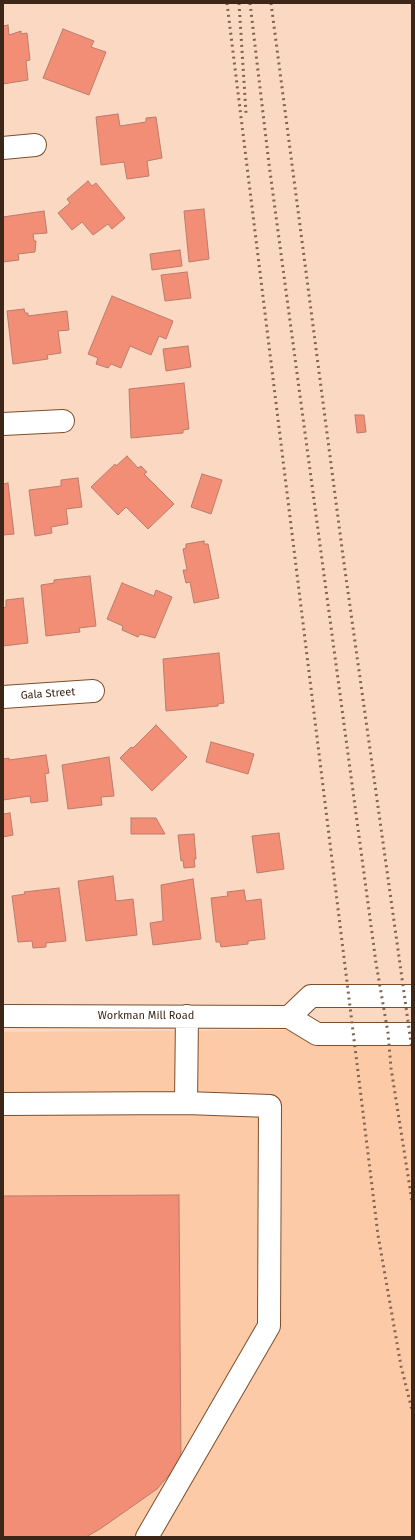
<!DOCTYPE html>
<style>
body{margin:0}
#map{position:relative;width:415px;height:1540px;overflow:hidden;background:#fbd8c1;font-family:"Fira Sans",sans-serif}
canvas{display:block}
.frame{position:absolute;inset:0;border:4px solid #3c2617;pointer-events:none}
</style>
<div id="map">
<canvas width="415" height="1540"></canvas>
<div class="frame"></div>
</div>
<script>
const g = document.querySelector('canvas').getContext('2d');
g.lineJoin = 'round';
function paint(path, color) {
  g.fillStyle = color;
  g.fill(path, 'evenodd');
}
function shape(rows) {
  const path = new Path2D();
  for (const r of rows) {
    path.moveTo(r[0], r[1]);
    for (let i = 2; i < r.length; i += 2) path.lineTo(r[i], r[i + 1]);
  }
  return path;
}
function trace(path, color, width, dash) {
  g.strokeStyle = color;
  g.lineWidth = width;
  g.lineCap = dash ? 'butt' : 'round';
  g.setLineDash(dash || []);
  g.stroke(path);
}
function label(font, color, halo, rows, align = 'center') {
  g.font = font + ' "Fira Sans",sans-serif';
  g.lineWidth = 3;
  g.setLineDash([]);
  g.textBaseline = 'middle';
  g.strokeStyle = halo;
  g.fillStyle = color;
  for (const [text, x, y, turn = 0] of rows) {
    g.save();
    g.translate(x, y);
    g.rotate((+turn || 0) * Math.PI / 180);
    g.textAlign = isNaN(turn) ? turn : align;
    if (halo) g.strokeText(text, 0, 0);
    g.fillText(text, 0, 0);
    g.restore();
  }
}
paint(shape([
 [412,1029,412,1537,3,1537,3,1032]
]), '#fdcaa8');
const building = shape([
 [8,25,9,35,21,31,21,34,27,33,30,60,26,61,28,80,3,84,3,26,8,25],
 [63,29,94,41,91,47,106,52,89,95,43,78,63,29],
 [118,114,120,126,146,122,146,118,156,117,162,158,147,161,149,176,127,179,124,162,101,165,96,117,118,114],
 [88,181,92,186,96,183,125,218,112,229,108,224,93,235,82,222,72,230,58,213,70,203,67,199,88,181],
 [204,209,209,259,189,262,184,211,204,209],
 [44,211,47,233,33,234,34,241,36,241,35,252,18,254,19,260,3,262,3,217,44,211],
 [180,250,182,266,152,270,150,254,180,250],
 [187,272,191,298,165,301,161,275,187,272],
 [112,296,173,321,166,339,159,336,151,355,130,346,121,368,111,364,108,368,96,364,98,358,88,354,112,296],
 [24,309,25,313,28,313,28,316,67,311,69,330,58,331,61,353,47,355,48,359,13,364,7,311,24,309],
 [188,346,191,367,166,371,163,349,188,346],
 [184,383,189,429,183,430,183,433,131,438,129,389,184,383],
 [355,415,364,415,366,432,357,433,355,415],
 [127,456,138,468,141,466,147,472,144,474,174,504,148,529,126,507,118,515,91,487,115,464,116,466,127,456],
 [202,474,222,480,211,514,191,507,202,474],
 [78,478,82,507,66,509,68,524,51,527,52,533,35,536,29,490,61,486,61,480,78,478],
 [8,483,14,534,3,535,3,484,8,483],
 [204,541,204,544,208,544,219,598,194,603,190,582,186,583,183,570,187,570,183,549,186,548,186,544,204,541],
 [90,576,96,626,79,628,80,632,46,636,41,585,54,583,54,580,90,576],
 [122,583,154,596,156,590,172,597,155,638,140,634,138,637,122,630,123,626,107,619,122,583],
 [23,598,28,643,3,646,3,608,6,607,6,600,23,598],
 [219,653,224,703,218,704,218,706,166,711,163,659,219,653],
 [156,725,187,757,152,791,120,758,131,747,133,748,156,725],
 [211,742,254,754,248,774,206,762,211,742],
 [46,755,49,773,45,774,48,801,31,803,30,796,3,800,3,759,9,758,9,760,46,755],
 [109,757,114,796,101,797,102,805,68,809,62,765,109,757],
 [10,813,13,835,3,837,3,814,10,813],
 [131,818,156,818,165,834,131,834,131,818],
 [279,833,284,869,257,873,252,836,279,833],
 [194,834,196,859,194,859,195,867,184,868,183,860,181,861,178,835,194,834],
 [113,876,116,901,133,899,137,935,86,941,78,881,113,876],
 [193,879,201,939,153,945,150,923,163,921,161,885,193,879],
 [59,888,66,941,46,943,46,947,33,948,32,941,18,942,12,896,25,894,24,892,59,888],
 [244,890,246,901,261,899,265,939,248,941,248,944,221,947,220,942,216,942,211,898,228,896,227,892,244,890],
 [179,1195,181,1461,157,1489,100,1529,86,1537,3,1537,3,1196,179,1195]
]);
paint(building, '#f18e75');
trace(building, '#bb7c6c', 1);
const minor = shape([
 [3,148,35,145],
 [3,424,63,421],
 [3,697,93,691],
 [3,1016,289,1017,317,1034,412,1034],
 [289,1017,311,996,412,996],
 [3,1104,186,1103],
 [147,1537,269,1326,270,1106,186,1103,187,1016]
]);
trace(minor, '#7e4e2a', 24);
trace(minor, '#fff', 22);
trace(shape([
 [227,3,378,1235,401,1366,412,1410],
 [239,3,246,113],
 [250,3,269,164,376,963,388,1033,391,1068,412,1201],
 [271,3,343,556,412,1050]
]), '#806553', 3, [2, 4]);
label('11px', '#3c2617', '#fff', [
 ["Gala Street",48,694,-4],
 ["Workman Mill Road",146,1016]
]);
</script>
